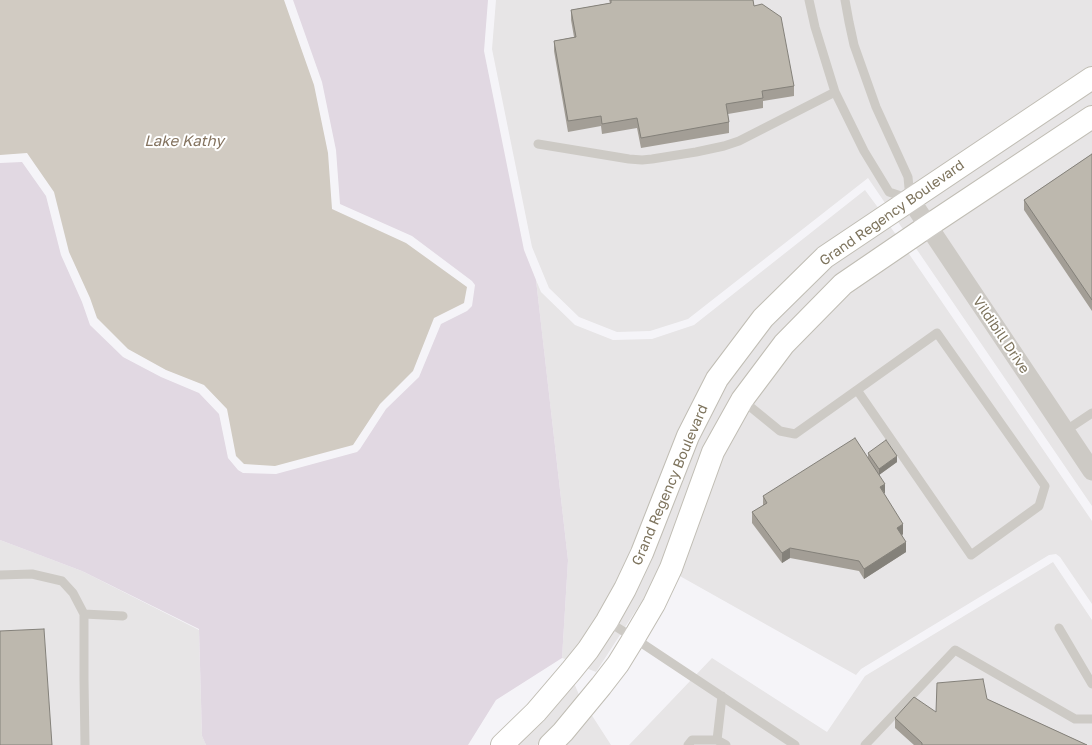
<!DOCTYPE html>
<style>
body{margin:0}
canvas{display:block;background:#f5f4f8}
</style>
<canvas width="1092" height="745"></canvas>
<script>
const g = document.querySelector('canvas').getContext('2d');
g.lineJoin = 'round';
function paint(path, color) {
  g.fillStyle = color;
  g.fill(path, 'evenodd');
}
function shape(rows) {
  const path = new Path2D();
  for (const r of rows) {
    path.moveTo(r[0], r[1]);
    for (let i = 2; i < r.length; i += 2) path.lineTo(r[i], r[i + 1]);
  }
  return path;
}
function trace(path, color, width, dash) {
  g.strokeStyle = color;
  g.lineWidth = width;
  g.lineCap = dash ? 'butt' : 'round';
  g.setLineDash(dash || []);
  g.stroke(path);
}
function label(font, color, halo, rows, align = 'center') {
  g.font = font + ' "Golos Text",sans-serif';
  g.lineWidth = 4;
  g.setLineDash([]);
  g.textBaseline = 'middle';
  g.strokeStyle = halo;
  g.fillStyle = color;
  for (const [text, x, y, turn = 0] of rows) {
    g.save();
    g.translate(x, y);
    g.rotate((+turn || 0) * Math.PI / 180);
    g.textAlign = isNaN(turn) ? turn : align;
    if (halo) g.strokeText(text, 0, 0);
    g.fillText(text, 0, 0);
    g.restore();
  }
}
paint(shape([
 [496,0,1092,0,1092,506,868,178,688,319,650,331,617,332,579,317,549,288,532,247,492,49],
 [865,190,879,209,756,311,598,617,568,660,562,658,568,560,536,280,541,292,575,325,613,340,652,339,694,325],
 [889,225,897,236,777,338,653,584,596,672,586,668,697,438,725,383,770,324,831,264],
 [907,251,1092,521,1092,604,1060,557,1056,554,1049,555,861,669,856,675,678,575,723,455,750,404,791,350,849,291],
 [0,540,82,571,199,630,202,736,206,745,0,745],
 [1053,562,1092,620,1092,745,629,745,712,658,827,732,865,676],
 [574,683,580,697,556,726,537,745,516,745],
 [591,714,611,745,564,745]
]), '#e7e5e6');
paint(shape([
 [293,0,488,0,484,51,524,250,536,280,568,560,562,658,496,700,468,745,206,745,202,736,199,629,82,571,0,540,0,163,22,162,46,196,61,255,82,302,90,325,123,357,161,377,199,393,219,414,228,458,238,470,243,473,276,474,357,452,360,449,386,409,419,377,441,324,467,311,472,306,475,285,472,281,412,236,340,204,336,150,322,82]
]), '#e1d8e2');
paint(shape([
 [0,0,284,0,314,85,328,153,332,209,406,243,467,287,464,303,434,318,413,371,380,404,353,445,275,466,244,464,236,456,227,409,204,385,166,370,128,349,97,318,90,298,69,252,54,192,27,153,0,155]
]), '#d1cbc2');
const secondary = shape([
 [502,745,536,712,571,671,588,650,607,621,625,589,642,553,688,436,717,379,763,318,825,257,1092,78],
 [550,745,563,732,601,686,618,664,634,638,654,604,671,568,713,452,742,400,784,344,843,284,928,226,1092,117]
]);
trace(secondary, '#c0bdb4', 24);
trace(shape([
 [809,0,815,27,835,92,864,151,889,192,910,199,908,177,876,107,854,45,849,22,845,0],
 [538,144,629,159,642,160,652,159,696,152,724,146,739,141,835,92],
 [742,400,780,431,795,434,857,390,937,333,1045,486,1039,506,971,555,857,390],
 [1065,431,1092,413],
 [0,575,32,574,62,581,73,593,84,614,84,679,85,745],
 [84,614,123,616],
 [607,621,634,638,795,745],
 [1059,628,1092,684],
 [722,696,717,740,726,745],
 [688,745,692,740,717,740],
 [865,745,955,650,1075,719,1092,719]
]), '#cdcac5', 9);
trace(shape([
 [910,199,1092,471]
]), '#cdcac5', 19);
trace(secondary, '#fff', 22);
paint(shape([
 [609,0,753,0,754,6,794,86,794,96,763,101,763,108,728,114,729,122,729,133,641,148,637,128,602,134,601,126,568,132,554,51,554,41,574,37,571,20,571,10,610,3],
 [1092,154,1092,311,1024,210,1024,200],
 [868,453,897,462,879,475,884,494,903,534,902,536,906,552,864,579,859,571,790,558,782,563,752,523,752,512,763,506,763,496,868,457],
 [987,699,1087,745,914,745,895,728,895,718,936,712]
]), '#a39e96');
paint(shape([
 [897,456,897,462,879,475,879,469],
 [885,484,885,494,880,487],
 [903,524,903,534,897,538,897,528],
 [906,542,906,552,864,579,864,569],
 [790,548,790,558,782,563,782,553]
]), '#84817a');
const building = shape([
 [611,0,753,0,754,6,762,4,781,17,794,86,762,91,763,98,726,104,729,122,641,138,637,118,602,124,601,116,568,121,554,41,576,37,571,10,611,3,611,0],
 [1092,154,1092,300,1024,200,1092,154],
 [855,438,885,484,880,487,903,524,897,528,906,542,864,569,859,561,790,548,782,553,752,512,767,503,763,496,855,438],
 [886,440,897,456,879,469,868,453,886,440],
 [44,629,52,745,0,745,0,631,44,629],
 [983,679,987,699,1087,745,922,745,922,743,895,718,914,697,936,712,937,683,983,679]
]);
paint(building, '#bdb8ae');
trace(building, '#84817a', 1);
label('14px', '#7d735c', '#fff', [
 ["Grand Regency Boulevard",892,213,-35],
 ["Vildibill Drive",1001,335,56],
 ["Grand Regency Boulevard",670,485,-67]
]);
label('italic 15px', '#84735f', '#fff', [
 ["Lake Kathy",184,141]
]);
</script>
